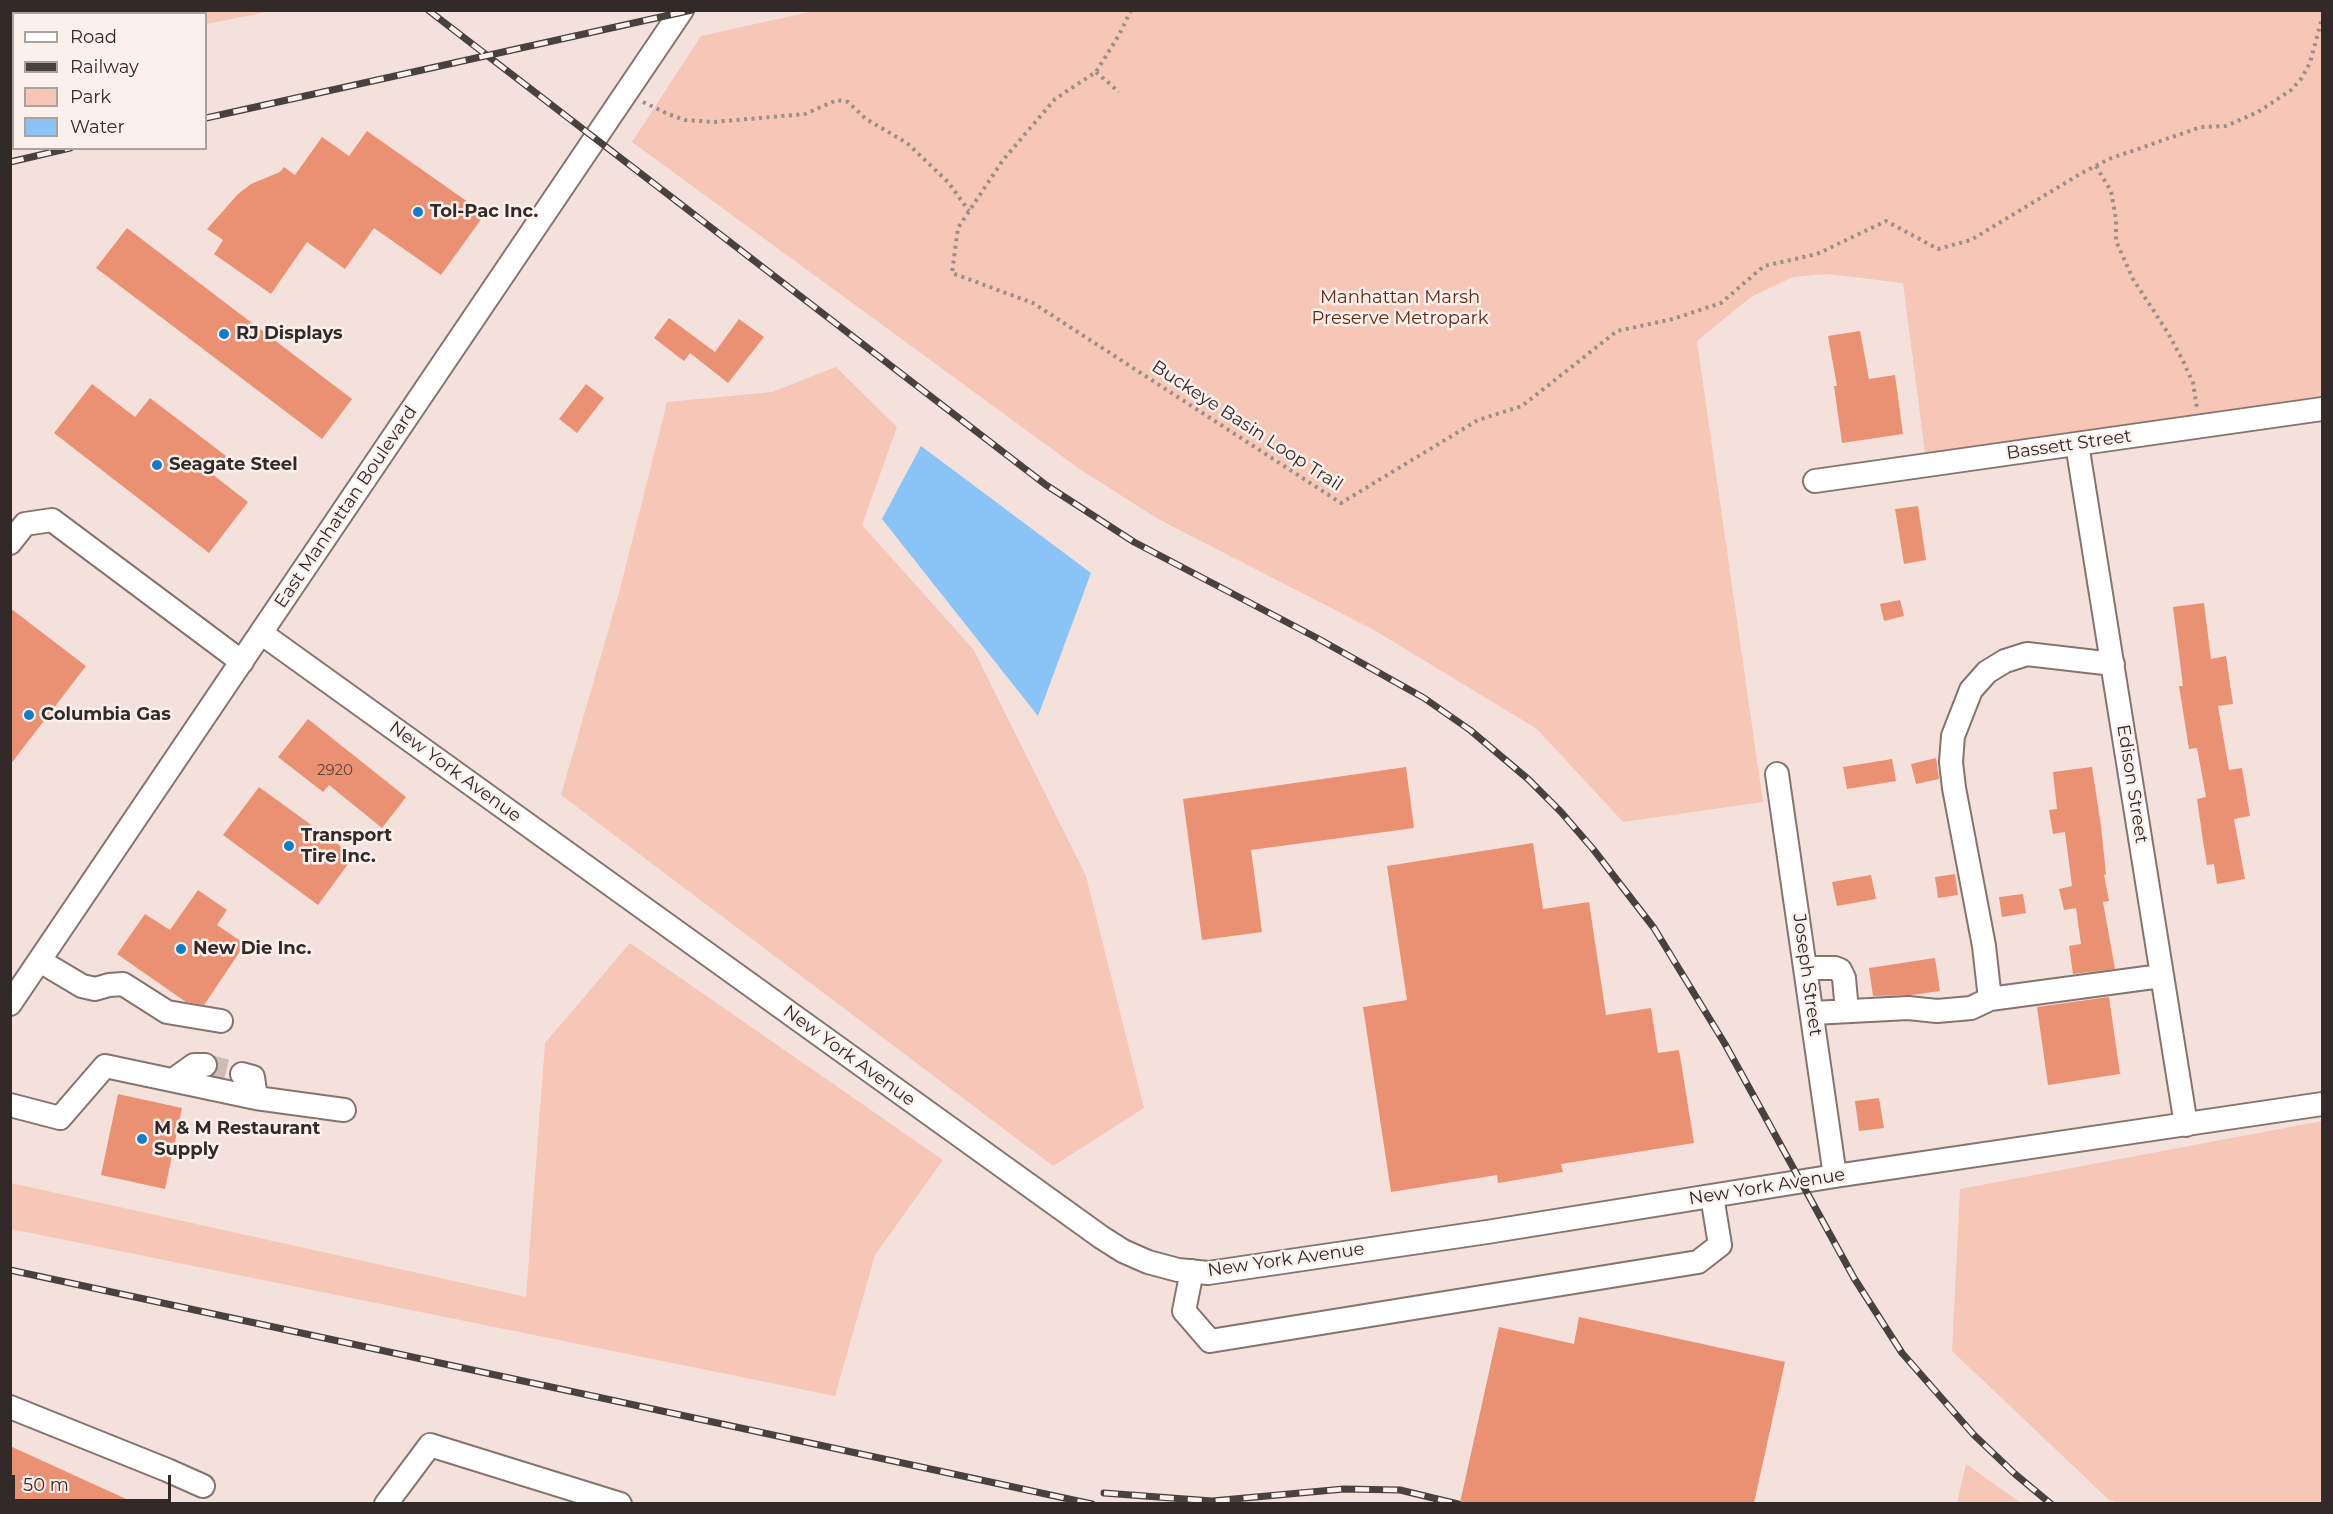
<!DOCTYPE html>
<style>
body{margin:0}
#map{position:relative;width:2333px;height:1514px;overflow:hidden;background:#f5e1db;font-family:Montserrat,sans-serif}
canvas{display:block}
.frame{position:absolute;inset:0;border:12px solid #312a28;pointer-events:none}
.legend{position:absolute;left:12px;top:12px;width:195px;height:138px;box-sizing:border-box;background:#fcf0ec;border:2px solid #aba19e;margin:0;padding:8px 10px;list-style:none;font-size:18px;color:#312a28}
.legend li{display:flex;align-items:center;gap:12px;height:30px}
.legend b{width:30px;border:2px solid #aba19e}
.scale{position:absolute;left:12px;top:1475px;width:159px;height:27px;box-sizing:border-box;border:3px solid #312a28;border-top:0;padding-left:8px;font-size:18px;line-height:21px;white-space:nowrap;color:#312a28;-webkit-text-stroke:4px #fcf0ec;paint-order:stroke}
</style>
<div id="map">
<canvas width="2333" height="1514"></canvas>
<div class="frame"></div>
<ul class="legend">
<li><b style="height:8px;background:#fff"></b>Road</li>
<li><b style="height:8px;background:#49413e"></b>Railway</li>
<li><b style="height:16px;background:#f6c7b6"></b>Park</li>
<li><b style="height:16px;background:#8ac3f6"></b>Water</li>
</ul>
<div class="scale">50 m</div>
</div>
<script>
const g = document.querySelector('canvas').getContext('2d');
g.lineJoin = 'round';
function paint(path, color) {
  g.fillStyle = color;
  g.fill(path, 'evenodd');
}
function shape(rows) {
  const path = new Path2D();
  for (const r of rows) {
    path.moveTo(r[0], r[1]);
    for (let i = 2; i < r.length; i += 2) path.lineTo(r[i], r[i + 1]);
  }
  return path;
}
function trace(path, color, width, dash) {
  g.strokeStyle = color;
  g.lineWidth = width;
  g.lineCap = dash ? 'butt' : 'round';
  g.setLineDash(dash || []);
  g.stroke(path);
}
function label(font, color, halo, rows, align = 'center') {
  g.font = font + ' Montserrat,sans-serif';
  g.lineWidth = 5;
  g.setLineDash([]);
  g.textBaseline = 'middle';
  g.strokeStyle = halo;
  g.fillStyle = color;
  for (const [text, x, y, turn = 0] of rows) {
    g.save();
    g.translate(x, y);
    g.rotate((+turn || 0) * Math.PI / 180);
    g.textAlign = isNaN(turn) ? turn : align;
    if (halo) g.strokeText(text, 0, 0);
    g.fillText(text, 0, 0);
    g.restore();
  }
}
paint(shape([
 [11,10,272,10,272,11,206,24,206,14,14,14,13,63,11,64],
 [818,10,2322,11,2322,396,1925,453,1903,283,1827,274,1793,277,1751,297,1697,341,1763,802,1623,822,1537,729,1374,630,1158,519,1078,468,632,142,701,36],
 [836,367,897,427,862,525,974,650,1086,876,1144,1108,1053,1166,561,795,619,593,667,402,772,392],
 [630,943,943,1160,875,1255,835,1396,11,1229,11,1183,526,1297,545,1043],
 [2322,1121,2322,1503,2117,1503,2108,1499,1952,1351,1960,1189],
 [1966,1464,2021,1503,1957,1503]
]), '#f6c7b6');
paint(shape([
 [921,446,1091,573,1038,716,882,519]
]), '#8ac3f6');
paint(shape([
 [367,131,485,214,441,275,374,228,345,269,307,242,271,294,214,254,223,240,207,229,238,194,251,184,280,172,284,167,295,175,322,137,349,156],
 [127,228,352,399,322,439,96,268],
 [669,318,715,352,739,319,764,337,728,383,690,353,684,361,654,338],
 [1860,331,1869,379,1895,375,1903,434,1842,443,1834,386,1837,386,1828,336],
 [92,384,135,417,150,398,226,456,212,474,248,502,209,553,54,433],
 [586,384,604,398,577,433,559,419],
 [1918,506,1926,560,1904,564,1895,509],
 [1900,600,1904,616,1884,621,1880,604],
 [2204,603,2211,659,2226,656,2233,704,2218,706,2229,770,2242,768,2250,816,2234,819,2245,879,2217,884,2214,864,2207,865,2203,841,2197,799,2206,797,2197,748,2189,749,2179,686,2183,686,2173,607],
 [10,608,86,666,10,765],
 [308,719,406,797,382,828,329,785,323,792,278,757],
 [1936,758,1939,779,1916,784,1911,764],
 [1892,759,1896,781,1847,789,1843,767],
 [1406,767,1414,828,1251,850,1262,932,1202,940,1183,799],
 [2092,767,2101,826,2106,874,2104,875,2109,901,2103,902,2115,969,2073,974,2069,946,2081,944,2076,908,2064,910,2059,889,2072,886,2065,832,2053,834,2049,810,2057,809,2053,772],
 [259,787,354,856,318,905,223,835],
 [1533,843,1543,909,1589,902,1606,1015,1651,1008,1658,1053,1679,1050,1694,1143,1561,1164,1563,1172,1498,1183,1497,1175,1391,1192,1363,1007,1407,1000,1387,866],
 [1955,874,1958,895,1938,898,1935,877],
 [1871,875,1876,899,1837,906,1832,882],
 [198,890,227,910,217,925,245,944,204,1005,186,1002,117,954,145,914,170,930],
 [2023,894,2026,913,2002,917,1999,897],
 [1935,958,1940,991,1912,995,1873,996,1869,968],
 [2109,997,2120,1074,2048,1085,2037,1007],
 [118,1094,182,1108,165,1189,101,1175],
 [1879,1098,1884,1128,1859,1131,1855,1101],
 [1579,1317,1785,1362,1754,1503,1460,1503,1499,1327,1574,1344],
 [10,1446,135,1503,10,1503]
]), '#eb9173');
trace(shape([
 [205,1065,242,1074]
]), '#cebcb7', 22, [22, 11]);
const minor = shape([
 [2077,444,2186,1125],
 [1815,481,2322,409],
 [10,543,25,524,52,520,242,662],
 [261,633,1101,1237,1123,1251,1148,1262,1178,1270,1208,1273,1487,1232,1835,1176,2322,1104],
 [2113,664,2027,654,2005,661,1987,672,1971,690,1953,736,1951,762,1954,788,1984,946,1990,999,2161,976],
 [1777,774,1835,1176],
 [40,961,82,986,95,989,109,985,123,984,167,1012,221,1021],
 [1807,968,1835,968,1840,970,1844,978,1847,1011],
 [10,1004,682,10],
 [1813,1013,1908,1008,1937,1011,1971,1008,1990,999],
 [242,1074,253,1077,256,1098],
 [173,1080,194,1065,205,1065],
 [10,1105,60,1118,105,1066,256,1098,344,1110],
 [1192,1271,1184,1311,1210,1341,1698,1262,1720,1245,1712,1196],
 [10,1407,167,1470,203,1486],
 [386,1504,430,1445,620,1504]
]);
trace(minor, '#85746e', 26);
trace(shape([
 [1131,10,1119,35,1096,72,1055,99,1003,160,958,228,952,273,1033,303,1341,503,1478,420,1522,406,1617,331,1673,319,1721,303,1764,266,1817,254,1886,221,1938,249,1971,240,2080,174,2109,159,2201,127,2226,126,2258,112,2291,90,2301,79,2310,63,2322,18],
 [1096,72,1119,92],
 [643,102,668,114,685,120,714,122,805,114,837,100,848,102,866,119,907,143,948,182,969,211],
 [2096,166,2111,191,2116,219,2116,241,2133,279,2168,333,2183,361,2193,383,2197,408]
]), '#9c8e8a', 4, [3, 4.5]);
trace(minor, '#fff', 22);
const rail = shape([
 [428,10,1046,485,1134,542,1317,638,1424,698,1470,730,1528,779,1561,812,1593,849,1654,928,1725,1044,1854,1278,1902,1353,1974,1435,2015,1474,2051,1504],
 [206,118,692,10],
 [10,162,70,148],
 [10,1270,1092,1504],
 [1104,1493,1212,1501,1344,1489,1400,1490,1458,1504]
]);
trace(rail, '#49413e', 7);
trace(rail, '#fcf0ec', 4.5, [14]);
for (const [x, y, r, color] of [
 [418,212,6,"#0f7ec8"],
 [224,334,6,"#0f7ec8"],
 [157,465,6,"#0f7ec8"],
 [29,715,6,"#0f7ec8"],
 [289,846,6,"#0f7ec8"],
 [181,949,6,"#0f7ec8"],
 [142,1139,6,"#0f7ec8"]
]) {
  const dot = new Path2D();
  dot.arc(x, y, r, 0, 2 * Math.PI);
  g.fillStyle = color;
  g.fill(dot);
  trace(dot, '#fcf0ec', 2);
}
label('15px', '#60443b', null, [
 ["2920",335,771]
]);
label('bold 18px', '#312a28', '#fcf0ec', [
 ["Tol-Pac Inc.",430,212],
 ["RJ Displays",236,334],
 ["Seagate Steel",169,465],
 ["Columbia Gas",41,715],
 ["Transport",301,836],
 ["Tire Inc.",301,857],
 ["New Die Inc.",193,949],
 ["M & M Restaurant",154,1129],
 ["Supply",154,1150]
], 'left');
label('18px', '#612915', '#fcf0ec', [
 ["Manhattan Marsh",1400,298],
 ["Preserve Metropark",1400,319]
]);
label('18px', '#312a28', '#fcf0ec', [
 ["Buckeye Basin Loop Trail",1247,426,33],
 ["Bassett Street",2069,445,-8],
 ["East Manhattan Boulevard",346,507,-56],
 ["New York Avenue",455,772,36],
 ["Edison Street",2132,784,81],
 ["Joseph Street",1807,975,82],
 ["New York Avenue",849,1056,36],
 ["New York Avenue",1767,1187,-9],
 ["New York Avenue",1286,1260,-8]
]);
</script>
